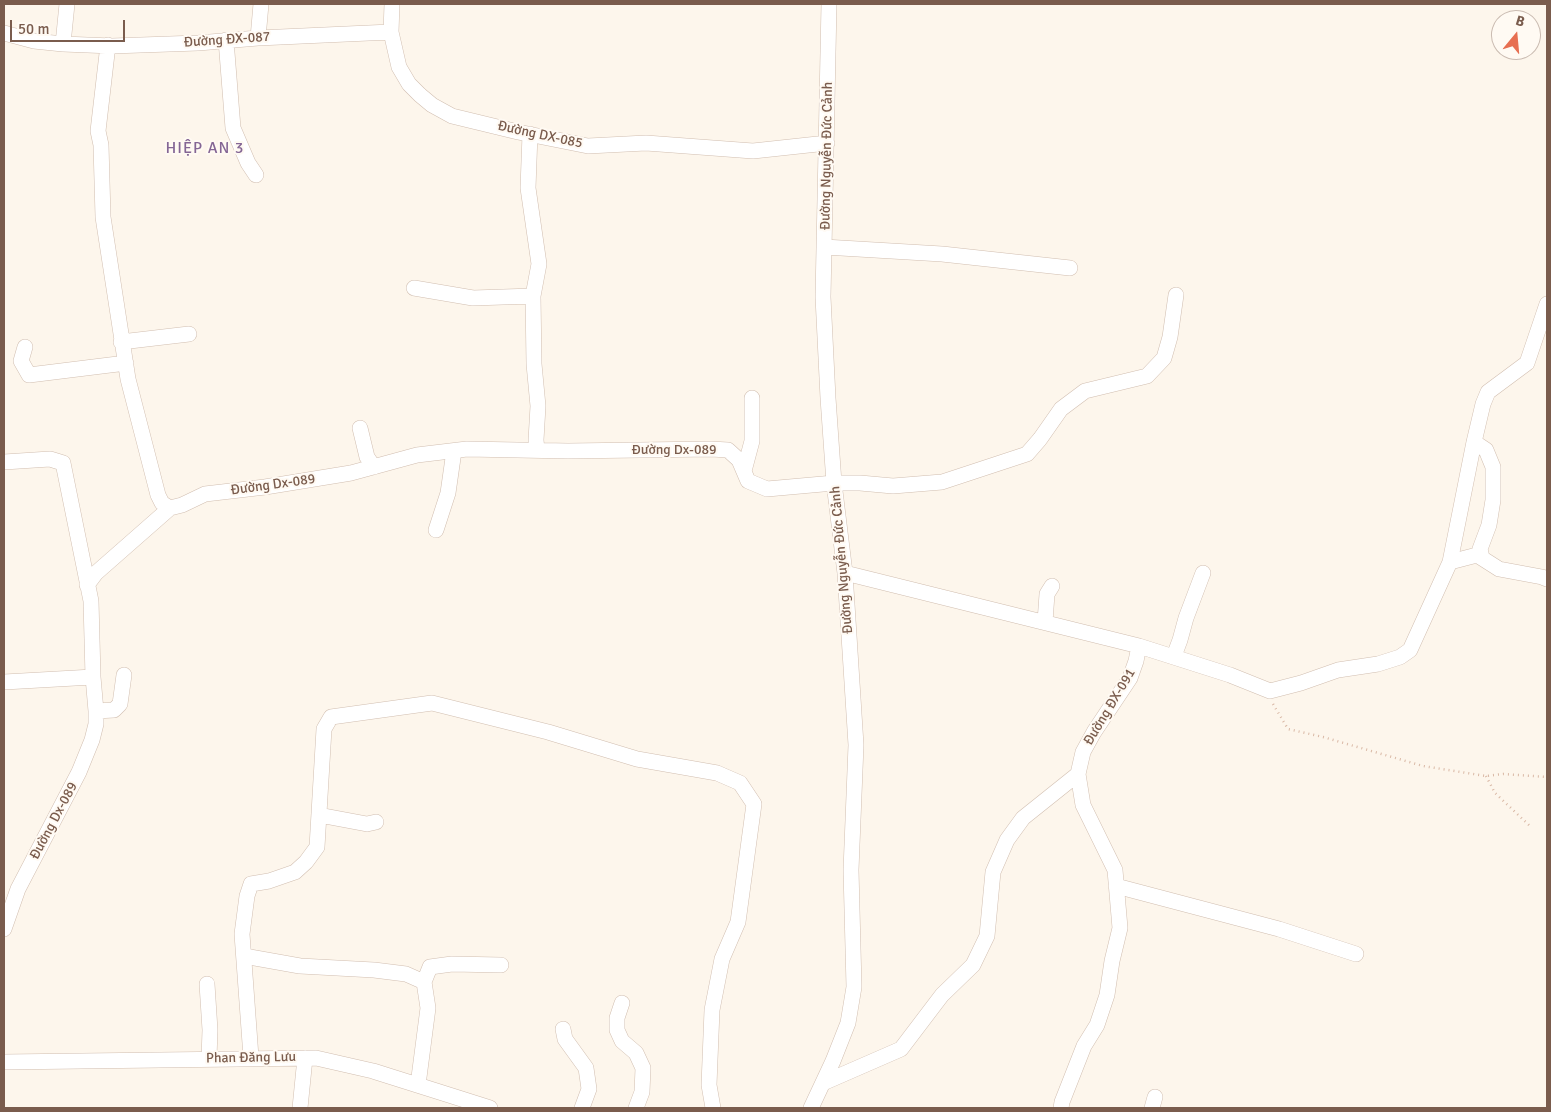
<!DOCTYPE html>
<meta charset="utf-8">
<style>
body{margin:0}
#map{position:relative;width:1551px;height:1112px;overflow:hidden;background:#fdf6ec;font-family:Signika,sans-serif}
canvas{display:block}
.frame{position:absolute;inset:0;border:5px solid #7a5c4d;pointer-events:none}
.north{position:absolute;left:1491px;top:10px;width:50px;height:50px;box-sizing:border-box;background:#fffaf3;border:1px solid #cabbb1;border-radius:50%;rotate:17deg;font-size:14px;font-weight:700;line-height:20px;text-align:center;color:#7a5c4d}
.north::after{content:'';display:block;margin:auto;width:18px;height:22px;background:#e76f51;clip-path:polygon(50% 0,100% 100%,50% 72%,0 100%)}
.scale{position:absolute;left:10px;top:20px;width:115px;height:22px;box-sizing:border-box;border:2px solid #7a5c4d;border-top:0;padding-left:6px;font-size:15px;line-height:18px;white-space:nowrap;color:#7a5c4d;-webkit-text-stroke:4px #fffaf3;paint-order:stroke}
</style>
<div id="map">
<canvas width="1551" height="1112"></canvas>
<div class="frame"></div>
<div class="north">B</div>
<div class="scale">50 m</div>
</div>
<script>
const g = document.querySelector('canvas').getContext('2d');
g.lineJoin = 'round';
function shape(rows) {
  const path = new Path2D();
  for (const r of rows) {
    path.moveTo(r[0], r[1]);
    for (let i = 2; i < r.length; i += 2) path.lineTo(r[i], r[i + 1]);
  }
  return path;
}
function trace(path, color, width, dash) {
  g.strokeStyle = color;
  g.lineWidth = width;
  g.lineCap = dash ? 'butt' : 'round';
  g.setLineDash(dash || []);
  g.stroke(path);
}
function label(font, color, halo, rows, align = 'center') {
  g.font = font + ' Signika,sans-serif';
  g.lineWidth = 4;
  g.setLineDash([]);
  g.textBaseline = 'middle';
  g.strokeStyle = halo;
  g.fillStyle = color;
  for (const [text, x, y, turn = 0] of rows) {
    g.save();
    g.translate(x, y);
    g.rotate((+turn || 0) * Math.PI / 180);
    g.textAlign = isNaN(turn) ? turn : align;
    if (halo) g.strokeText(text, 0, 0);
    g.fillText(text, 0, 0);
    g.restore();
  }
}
const minor = shape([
 [392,4,391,32,399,67,409,84,420,95,432,105,452,116,518,132,588,146,646,143,753,151,827,143],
 [4,33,34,41,63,44,112,46,198,43,258,38,391,32],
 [258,38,261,4],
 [226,40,233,128,248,163,256,175],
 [63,44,67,4],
 [108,45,98,131,101,145,103,217,128,379,158,495,162,503,170,508],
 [530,134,528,188,539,264,533,296,534,364,538,406,536,440,537,450],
 [824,247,942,254,1070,268],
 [414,288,473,298,533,296],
 [121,342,189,334],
 [25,347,21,361,29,375,126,363],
 [360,428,367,457,374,467],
 [1474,442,1486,450,1493,467,1493,500,1489,525,1480,549,1482,558],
 [4,462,50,459,63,463,91,601,93,677,96,711,96,724,92,740,79,772,18,889,4,929],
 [744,471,752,441,752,398],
 [436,530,448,493,454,451],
 [1450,562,1477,555,1499,569,1542,577,1547,579],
 [845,573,1139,646,1230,675,1270,691,1301,683,1338,670,1378,664,1400,657,1410,650,1450,562,1474,442,1483,404,1488,392,1527,363,1547,304],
 [87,585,96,573,170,508,182,505,205,494,265,487,351,473,417,455,467,449,568,451,711,449,728,450,739,460,748,481,767,489,834,483,860,483,893,486,942,482,1027,454,1040,439,1061,409,1085,391,1147,376,1164,358,1170,337,1176,295],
 [1045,622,1047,594,1052,586],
 [1174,656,1180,640,1186,618,1203,573],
 [4,682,93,677],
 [96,711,114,710,120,704,124,675],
 [319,815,367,824,376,822],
 [1116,886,1279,929,1356,954],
 [244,956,300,966,374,970,406,974,424,982],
 [207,984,210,1030,209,1058],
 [622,1003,617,1018,617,1030,622,1041,636,1053,643,1068,642,1092,636,1108],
 [563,1029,565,1039,586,1068,589,1089,582,1108],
 [251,1057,242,934,247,896,251,884,269,881,295,872,306,862,317,847,324,729,331,717,432,703,548,732,637,759,717,773,740,783,754,804,738,922,722,959,712,1010,709,1085,713,1108],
 [4,1062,316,1058,373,1071,490,1108],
 [823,1083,901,1049,942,995,973,965,987,936,993,872,1007,840,1023,818,1078,774],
 [418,1085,428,1008,424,982,430,967,452,964,501,965],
 [300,1108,305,1058],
 [811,1108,833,1061,848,1023,854,987,851,870,856,745,845,573,834,483,828,398,823,297,829,4],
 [1061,1108,1062,1102,1084,1046,1097,1025,1107,995,1112,961,1120,928,1115,870,1083,805,1078,774,1083,752,1094,732,1130,678,1136,661,1139,646],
 [1152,1108,1155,1097]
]);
trace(minor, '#d1beb0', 16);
trace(shape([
 [1273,704,1288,729,1323,737,1423,766,1486,776,1503,774,1547,777],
 [1486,776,1495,793,1531,827]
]), '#d9b8a5', 2.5, [1, 4]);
trace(minor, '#fff', 15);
label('14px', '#7a5c4d', '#fffaf3', [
 ["Đường ĐX-087",227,40,-4],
 ["Đường DX-085",540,135,12],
 ["Đường Nguyễn Đức Cảnh",827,156,-89],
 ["Đường Dx-089",674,450],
 ["Đường Dx-089",273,485,-8],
 ["Đường Nguyễn Đức Cảnh",842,560,-95],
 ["Đường ĐX-091",1110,707,-59],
 ["Đường Dx-089",54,821,-62],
 ["Phan Đăng Lưu",251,1058,-1]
]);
g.letterSpacing = '1px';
label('16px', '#846695', '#fffaf3', [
 ["HIỆP AN 3",205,149]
]);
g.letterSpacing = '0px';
</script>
